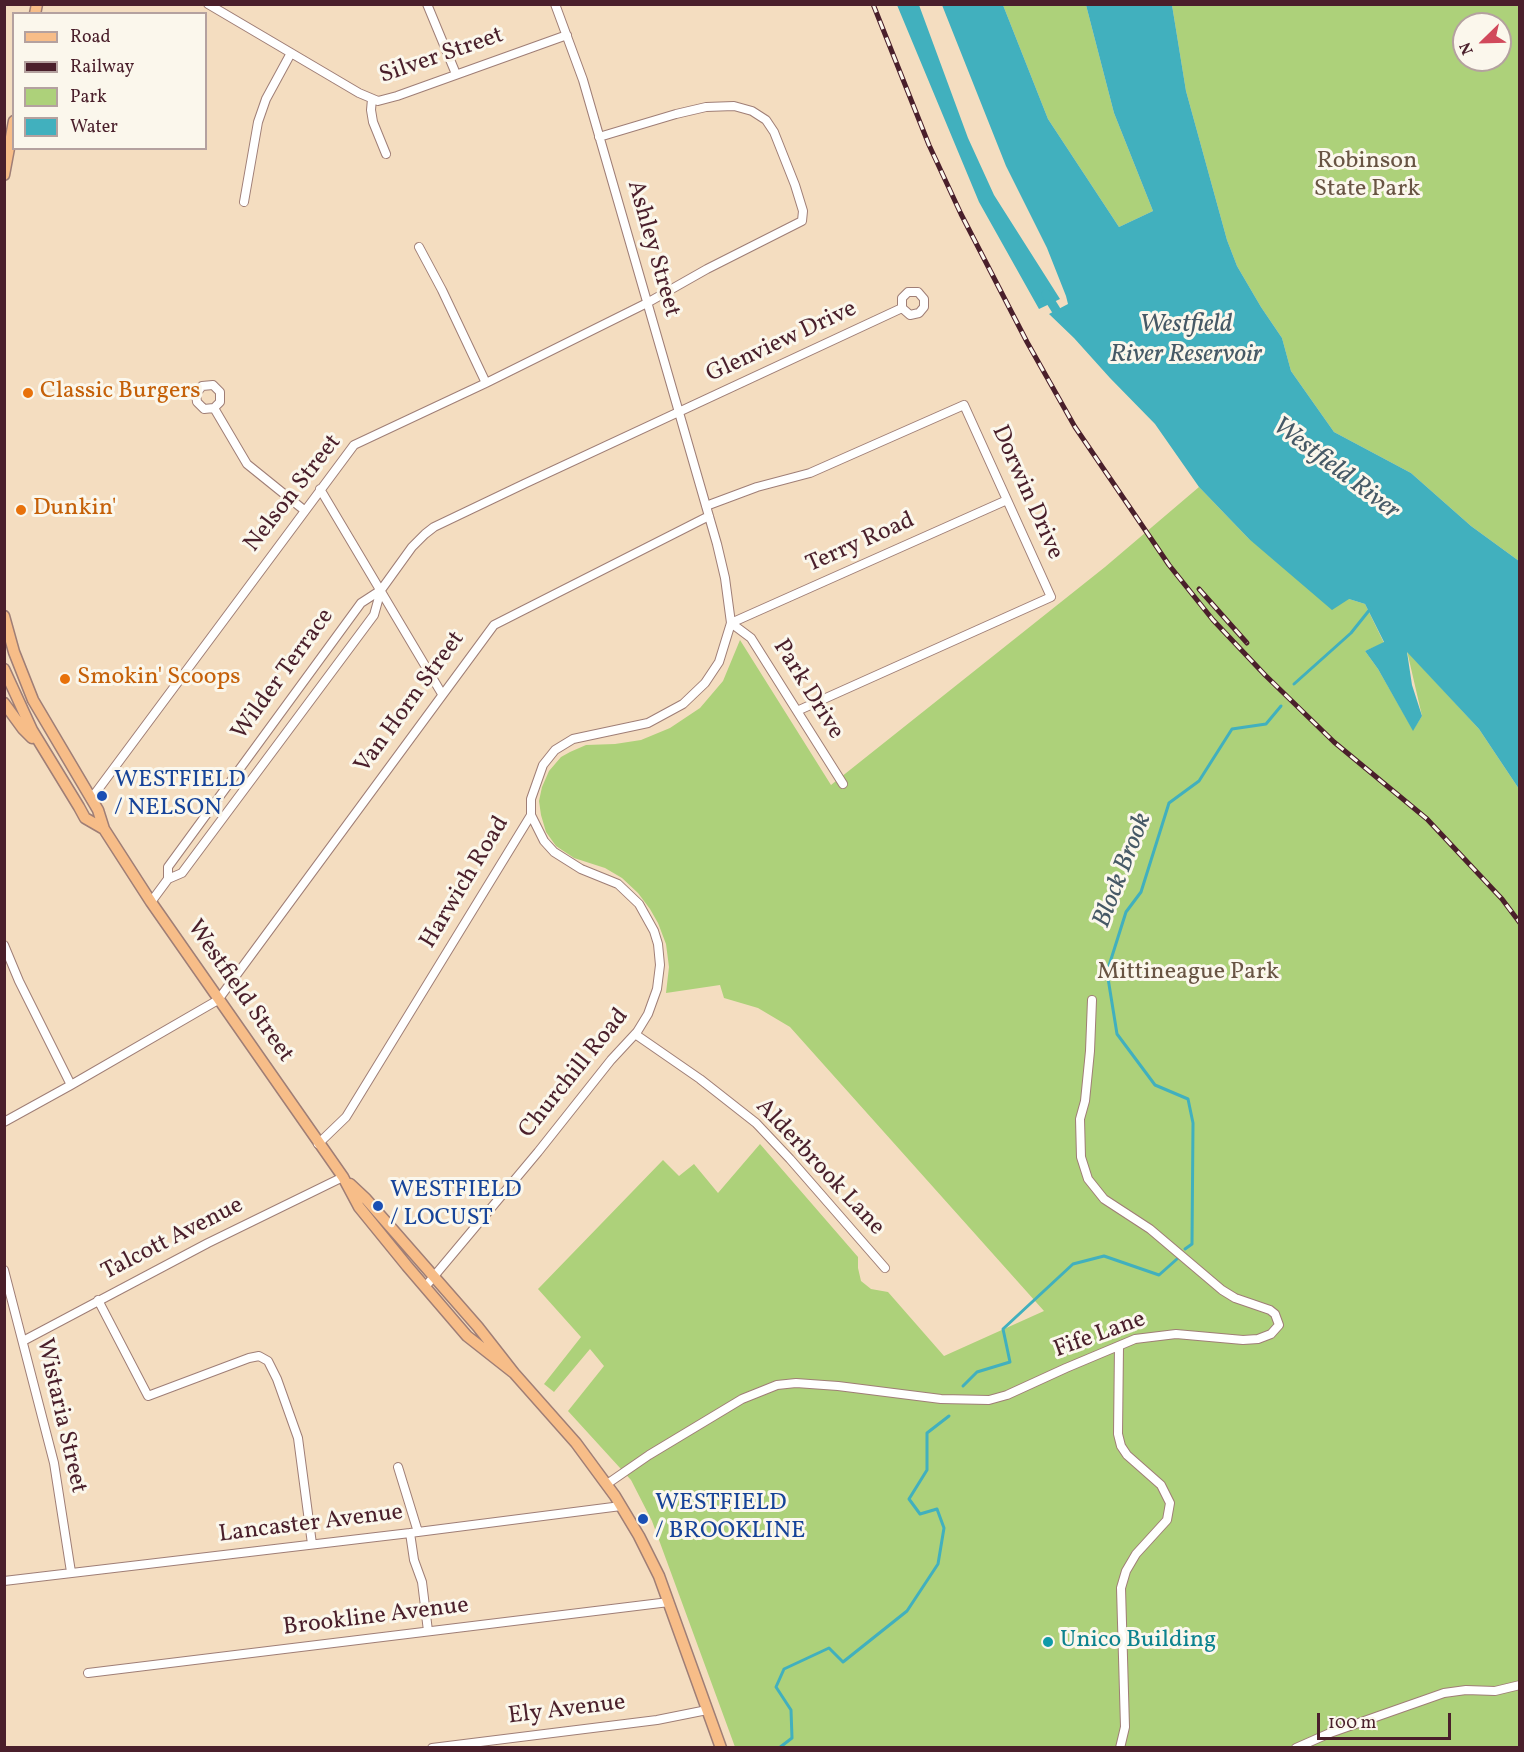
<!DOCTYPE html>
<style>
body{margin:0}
#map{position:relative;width:1524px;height:1752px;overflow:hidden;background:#f4ddc0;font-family:Vollkorn,serif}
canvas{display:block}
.frame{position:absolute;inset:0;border:6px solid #4a1f2b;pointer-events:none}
.legend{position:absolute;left:12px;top:12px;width:195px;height:138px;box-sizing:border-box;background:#fbf7ec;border:2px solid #b4a19f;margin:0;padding:8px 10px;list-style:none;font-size:18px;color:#4a1f2b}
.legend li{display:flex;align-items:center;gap:12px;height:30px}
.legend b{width:30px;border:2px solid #b4a19f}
.north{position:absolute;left:1452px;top:12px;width:60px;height:60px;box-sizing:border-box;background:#fbf7ec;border:2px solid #b4a19f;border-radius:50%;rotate:247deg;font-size:16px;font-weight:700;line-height:24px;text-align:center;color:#4a1f2b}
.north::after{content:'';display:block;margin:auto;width:21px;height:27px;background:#d1495b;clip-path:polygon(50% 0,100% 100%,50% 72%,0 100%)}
.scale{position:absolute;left:1317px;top:1713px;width:134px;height:27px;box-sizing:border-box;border:3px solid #4a1f2b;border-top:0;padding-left:8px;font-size:18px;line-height:21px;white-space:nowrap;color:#4a1f2b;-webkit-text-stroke:4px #fbf7ec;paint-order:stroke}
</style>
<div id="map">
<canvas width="1524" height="1752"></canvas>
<div class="frame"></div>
<ul class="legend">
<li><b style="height:8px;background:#f7bd88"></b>Road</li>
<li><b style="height:8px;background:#4a1f2b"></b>Railway</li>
<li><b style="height:16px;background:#add17a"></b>Park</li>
<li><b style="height:16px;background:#41b0be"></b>Water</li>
</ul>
<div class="north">N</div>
<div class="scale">100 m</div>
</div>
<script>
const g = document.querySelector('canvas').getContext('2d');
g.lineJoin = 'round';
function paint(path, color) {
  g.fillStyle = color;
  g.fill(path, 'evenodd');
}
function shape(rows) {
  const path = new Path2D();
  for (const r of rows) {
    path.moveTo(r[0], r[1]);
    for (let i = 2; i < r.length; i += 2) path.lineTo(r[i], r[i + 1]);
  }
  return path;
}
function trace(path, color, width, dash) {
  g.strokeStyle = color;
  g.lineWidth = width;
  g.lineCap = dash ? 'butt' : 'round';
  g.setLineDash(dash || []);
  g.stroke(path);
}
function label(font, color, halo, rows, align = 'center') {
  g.font = font + ' Vollkorn,serif';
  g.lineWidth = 6;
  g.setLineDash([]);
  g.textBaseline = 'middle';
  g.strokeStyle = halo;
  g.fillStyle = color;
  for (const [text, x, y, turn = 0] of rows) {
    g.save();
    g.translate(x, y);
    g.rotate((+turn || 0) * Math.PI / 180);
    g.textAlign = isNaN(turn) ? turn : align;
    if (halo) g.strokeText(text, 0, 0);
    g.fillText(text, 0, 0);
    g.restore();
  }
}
paint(shape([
 [1003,5,1086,5,1114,113,1153,211,1119,227,1048,119],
 [1172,5,1519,5,1519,561,1471,526,1411,473,1334,432,1291,371,1282,338,1261,307,1237,266,1227,240,1186,91],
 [1464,24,1500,24,1500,60,1464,60],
 [1199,487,1249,539,1349,599,1365,604,1384,643,1365,651,1378,669,1413,730,1422,716,1407,651,1479,729,1519,789,1519,1747,735,1747,652,1521,631,1480,568,1411,604,1366,590,1349,554,1392,544,1384,581,1337,538,1289,663,1160,679,1176,694,1164,718,1193,760,1144,858,1257,858,1268,861,1281,871,1289,888,1292,944,1356,1044,1311,790,1027,758,1008,724,998,720,985,666,993,669,967,666,944,658,923,650,909,638,893,622,878,605,868,574,858,556,846,546,832,541,815,539,801,542,787,549,771,561,757,570,752,586,745,615,744,641,740,670,728,700,708,723,681,740,640,831,785,1105,567]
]), '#add17a');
paint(shape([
 [897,5,919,5,968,138,994,195,1060,299,1039,309,979,202],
 [942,5,1003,5,1048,119,1119,227,1153,211,1114,113,1086,5,1172,5,1186,91,1227,240,1237,266,1261,307,1282,338,1291,371,1334,432,1411,473,1471,526,1519,561,1519,789,1479,729,1407,652,1412,685,1422,716,1413,731,1378,669,1365,651,1384,642,1365,604,1349,599,1332,610,1249,539,1199,487,1155,424,1110,378,1074,338,1049,314,1068,304,1066,296,1047,248,1006,166]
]), '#41b0be');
trace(shape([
 [1294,684,1351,633,1371,608],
 [1185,1249,1192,1244,1193,1123,1188,1099,1155,1085,1117,1034,1107,972,1126,912,1141,892,1169,803,1199,781,1232,729,1266,724,1281,706],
 [963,1386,977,1372,1010,1362,1003,1329,1073,1264,1104,1256,1159,1275,1177,1259],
 [779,1748,792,1738,791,1710,776,1687,784,1669,829,1648,843,1662,907,1611,938,1564,944,1528,937,1509,920,1514,909,1499,927,1470,927,1433,949,1416]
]), '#41b0be', 3);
trace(shape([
 [1046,294,1056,310]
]), '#41b0be', 9);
const minor = shape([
 [208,4,359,93,378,101,397,96,567,35],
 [427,4,456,74],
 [372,99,371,110,373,122,386,154],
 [244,202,258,122,266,99,291,53],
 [419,247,442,290,486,383],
 [214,408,220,402,220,392,213,385,202,386,196,394,197,402,204,409,214,408,247,464,304,510],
 [320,489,442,694],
 [706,506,757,487,810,473,964,405,1051,597,797,711],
 [731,623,1007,500],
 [731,623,751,638,843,784],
 [91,799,354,445,486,383,647,303,707,269,802,221,803,211,795,185,774,132,766,120,752,111,734,106,706,107,676,114,599,137],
 [168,879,168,867,361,603,381,590],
 [151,902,168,879,182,873,374,615,381,590,412,547,425,534,434,527,524,484,902,308,902,298,908,292,918,292,924,299,924,307,919,313,910,315,902,308],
 [4,945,19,981,71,1085],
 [635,1034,700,1079,756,1123,790,1159,885,1268],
 [4,1122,71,1085,218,1000,494,625,709,516],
 [318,1144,346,1117,531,815,531,799,543,765,555,750,573,739,648,723,683,704,705,683,719,662,731,623,725,578,717,544,583,80,555,4],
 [4,1270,54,1463,71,1572],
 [425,1287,538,1152,611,1060,637,1032,648,1014,657,989,660,965,658,944,654,931,639,904,618,884,581,869,554,852,544,841,531,815],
 [98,1300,148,1396,249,1358,259,1356,268,1361,277,1379,298,1438,312,1544],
 [23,1341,208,1243,343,1177],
 [1119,1346,1118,1434,1121,1446,1127,1455,1161,1485,1170,1503,1167,1520,1136,1554,1126,1571,1121,1588,1125,1727,1120,1748],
 [398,1467,418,1532],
 [607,1484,649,1455,742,1399,777,1385,796,1383,838,1386,941,1399,989,1400,1007,1395,1066,1368,1135,1339,1176,1334,1243,1340,1258,1339,1271,1334,1279,1325,1275,1314,1270,1310,1235,1298,1222,1290,1150,1229,1104,1199,1088,1179,1081,1157,1080,1119,1085,1101,1090,1051,1092,1000],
 [410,1533,414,1560,422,1582,428,1631],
 [4,1581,410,1533,621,1506],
 [88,1673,669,1602],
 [432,1748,657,1720,707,1710],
 [1296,1748,1330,1733,1444,1693,1466,1690,1495,1691,1520,1685]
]);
const major = shape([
 [35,14,37,4],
 [4,175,14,121],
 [4,616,14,652,33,700,98,810,104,829,151,902,343,1177,359,1207,407,1266,467,1336,514,1373],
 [4,669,32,730,79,807,85,818,104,829],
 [4,703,23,729,32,738],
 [350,1184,366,1199,478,1327,514,1373,576,1443,615,1496,639,1536,659,1576,721,1748]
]);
trace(minor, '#9f7e76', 10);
trace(major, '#9f7e76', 13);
trace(minor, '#fff', 8);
trace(major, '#f7bd88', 10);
const rail = shape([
 [873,4,929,145,961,214,1027,342,1075,427,1169,565,1213,620,1265,675,1334,742,1427,819,1502,899,1520,923],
 [1199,589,1247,643]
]);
trace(rail, '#4a1f2b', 5);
trace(rail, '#fbf7ec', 3, [9]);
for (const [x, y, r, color] of [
 [28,393,6,"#e8710a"],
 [21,510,6,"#e8710a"],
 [65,679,6,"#e8710a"],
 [102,796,6,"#1a4fb4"],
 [378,1206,6,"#1a4fb4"],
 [643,1519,6,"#1a4fb4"],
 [1048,1642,6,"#0f9aa8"]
]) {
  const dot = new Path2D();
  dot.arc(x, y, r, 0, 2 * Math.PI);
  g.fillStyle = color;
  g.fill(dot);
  trace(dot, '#fbf7ec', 2);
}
label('24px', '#4a1f2b', '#fbf7ec', [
 ["Silver Street",442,57,-19],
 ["Ashley Street",652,249,74],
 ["Glenview Drive",782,343,-25],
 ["Dorwin Drive",1026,493,66],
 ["Nelson Street",294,494,-52],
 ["Terry Road",861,544,-24],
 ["Wilder Terrace",284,675,-54],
 ["Park Drive",807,690,58],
 ["Van Horn Street",411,703,-54],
 ["Harwich Road",466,883,-59],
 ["Westfield Street",239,992,55],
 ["Churchill Road",575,1074,-51],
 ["Alderbrook Lane",819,1168,47],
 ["Talcott Avenue",173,1240,-27],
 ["Fife Lane",1100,1336,-20],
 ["Wistaria Street",60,1416,77],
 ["Lancaster Avenue",311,1525,-7],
 ["Brookline Avenue",376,1618,-7],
 ["Ely Avenue",567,1711,-7]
]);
label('24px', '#685443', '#fbf7ec', [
 ["Robinson",1367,163],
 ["State Park",1367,191],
 ["Mittineague Park",1188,974]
]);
label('24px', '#c56008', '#fbf7ec', [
 ["Classic Burgers",40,393],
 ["Dunkin'",33,510],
 ["Smokin' Scoops",77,679]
], 'left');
label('24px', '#164399', '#fbf7ec', [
 ["WESTFIELD",114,782],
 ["/ NELSON",114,810],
 ["WESTFIELD",390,1192],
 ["/ LOCUST",390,1220],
 ["WESTFIELD",655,1505],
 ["/ BROOKLINE",655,1533]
], 'left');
label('24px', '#0d838f', '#fbf7ec', [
 ["Unico Building",1060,1642]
], 'left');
label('italic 26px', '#465966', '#fbf7ec', [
 ["Westfield",1186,326],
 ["River Reservoir",1186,356],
 ["Westfield River",1335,470,37],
 ["Block Brook",1124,871,-69]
]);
</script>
